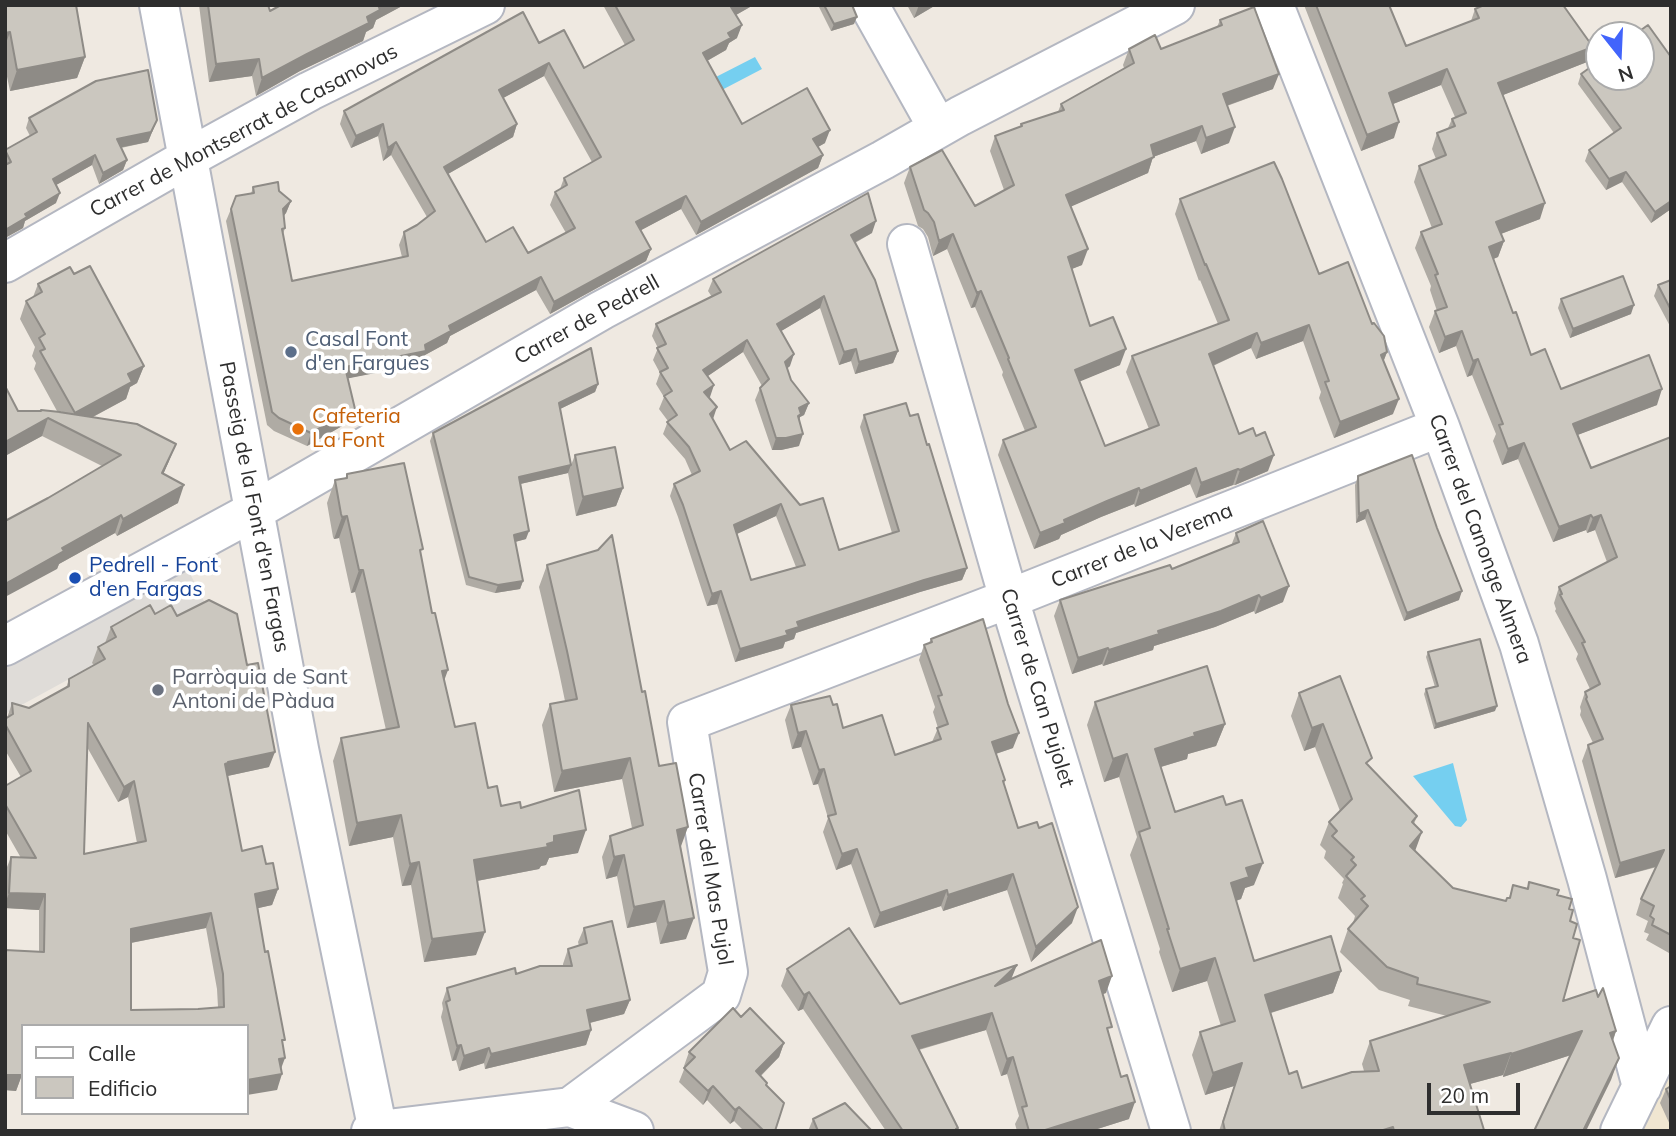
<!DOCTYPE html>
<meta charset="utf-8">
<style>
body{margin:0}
#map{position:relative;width:1676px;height:1136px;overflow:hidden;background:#efe9e1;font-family:Mulish,sans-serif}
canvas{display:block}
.frame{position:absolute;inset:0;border:7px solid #2e2e2e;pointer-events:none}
.legend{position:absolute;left:21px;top:1024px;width:228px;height:91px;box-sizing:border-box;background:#fff;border:2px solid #ababab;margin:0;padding:9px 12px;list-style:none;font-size:21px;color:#2e2e2e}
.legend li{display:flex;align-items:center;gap:14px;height:35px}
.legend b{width:35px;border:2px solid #ababab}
.north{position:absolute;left:1585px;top:21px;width:70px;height:70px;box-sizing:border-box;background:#fff;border:2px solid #ababab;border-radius:50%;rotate:162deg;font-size:19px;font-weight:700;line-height:28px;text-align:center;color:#2e2e2e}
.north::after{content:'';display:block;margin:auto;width:24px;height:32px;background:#4264fb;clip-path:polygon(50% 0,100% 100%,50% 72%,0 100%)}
.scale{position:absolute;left:1427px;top:1083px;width:93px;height:32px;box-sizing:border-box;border:4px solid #2e2e2e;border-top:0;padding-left:9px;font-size:21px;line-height:24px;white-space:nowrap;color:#2e2e2e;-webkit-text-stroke:5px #fff;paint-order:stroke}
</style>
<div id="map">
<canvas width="1676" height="1136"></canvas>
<div class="frame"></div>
<ul class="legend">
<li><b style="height:9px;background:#fff"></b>Calle</li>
<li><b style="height:19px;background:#cbc7bf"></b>Edificio</li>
</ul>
<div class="north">N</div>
<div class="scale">20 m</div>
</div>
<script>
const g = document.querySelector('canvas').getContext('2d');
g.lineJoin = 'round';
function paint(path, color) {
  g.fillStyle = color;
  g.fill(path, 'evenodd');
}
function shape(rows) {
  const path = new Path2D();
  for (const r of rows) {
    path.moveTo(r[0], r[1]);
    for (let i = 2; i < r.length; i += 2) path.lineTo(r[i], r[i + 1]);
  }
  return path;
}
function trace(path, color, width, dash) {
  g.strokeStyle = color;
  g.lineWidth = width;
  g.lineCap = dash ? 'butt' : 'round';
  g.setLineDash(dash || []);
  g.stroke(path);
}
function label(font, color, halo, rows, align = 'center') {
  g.font = font + ' Mulish,sans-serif';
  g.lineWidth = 7;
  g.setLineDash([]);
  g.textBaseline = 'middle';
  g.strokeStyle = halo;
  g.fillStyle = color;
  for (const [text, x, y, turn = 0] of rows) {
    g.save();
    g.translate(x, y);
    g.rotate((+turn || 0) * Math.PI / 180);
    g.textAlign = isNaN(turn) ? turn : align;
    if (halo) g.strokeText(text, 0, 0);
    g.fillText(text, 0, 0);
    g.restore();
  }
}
paint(shape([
 [1671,1071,1671,1131,1643,1131]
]), '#f0e6d1');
paint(shape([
 [185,564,206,605,168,625,105,642,111,652,93,666,5,714,5,661]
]), '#dfdcd8');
paint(shape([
 [755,57,762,69,718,92,712,79],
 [1453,763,1467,820,1461,827,1455,826,1413,776]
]), '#75cff0');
const minor = shape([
 [159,5,299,749,378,1131],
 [869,5,938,128],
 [1274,5,1440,427,1519,644,1587,879,1642,1087],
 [907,244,1009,599,1171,1131],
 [5,263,188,158,310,91,485,5],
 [5,646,254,511,602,310,883,160,960,116,1175,5],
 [570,1107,721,995,728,972,687,722,1026,592,1440,427],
 [371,1131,570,1107,634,1131],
 [1620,1131,1671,1026]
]);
trace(minor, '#b4b7c1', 42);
trace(minor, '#fff', 38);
paint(shape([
 [5,5,85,57,77,78,10,91,5,67],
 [199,5,268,5,270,11,281,5,404,5,376,20,373,28,366,32,363,41,300,71,256,96,252,76,209,82],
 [603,5,751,5,750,7,736,15,737,38,729,43,726,50,707,61,742,124,825,143,818,147,823,155,818,168,696,235,681,209,641,230,651,249,646,261,550,314,536,290,450,336,447,343,425,355,421,364,348,378,351,421,307,446,274,431,267,425,226,221,231,209,251,194,253,187,279,191,291,201,286,213,284,216,285,228,283,234,292,281,402,257,399,245,404,232,417,225,427,217,391,155,383,161,378,136,351,148,340,124,344,111,539,43,584,68,625,45],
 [544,76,592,162,564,178,560,189,555,192,550,205,566,233,528,253,486,242,448,174,513,137,517,124,503,98],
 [818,5,852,5,854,24,831,31],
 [907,5,936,5,914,18],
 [1304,5,1389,5,1406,46,1471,21,1475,9,1587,62,1503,95,1540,219,1501,234,1504,241,1498,257,1493,259,1513,313,1531,355,1561,389,1657,405,1577,435,1591,468,1671,437,1671,949,1669,953,1646,940,1649,934,1644,932,1648,921,1636,915,1641,899,1657,867,1615,878,1582,761,1588,745,1593,743,1580,715,1581,711,1580,707,1585,692,1590,689,1576,659,1578,654,1555,611,1556,609,1554,603,1559,587,1607,562,1595,530,1587,533,1586,530,1553,542,1518,459,1502,465,1493,441,1496,434,1472,375,1467,377,1456,346,1439,353,1429,327,1435,311,1437,311,1430,290,1431,286,1415,248,1421,232,1432,228,1414,182,1419,166,1436,159,1432,149,1437,133,1448,128,1452,119,1455,117,1441,85,1393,104,1394,138,1361,151],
 [1220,20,1273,89,1227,106,1229,143,1201,154,1196,141,1153,157,1148,173,1071,206,1082,265,1071,269,1090,326,1120,365,1079,381,1105,446,1149,429,1126,372,1132,356,1218,324,1200,280,1199,281,1175,214,1180,199,1319,274,1372,324,1387,352,1383,362,1393,414,1334,438,1319,398,1321,392,1303,341,1256,359,1251,348,1213,366,1239,434,1268,471,1235,485,1233,485,1196,498,1190,484,1135,507,1134,504,1101,517,1061,535,1059,539,1034,549,998,455,1003,440,1025,431,1002,375,1003,372,975,307,971,308,947,249,933,256,928,237,923,229,918,226,904,183,910,167,975,206,1004,190,990,151,995,136,1020,127,1021,124,1058,112,1061,104,1124,68,1123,65,1129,49,1161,49,1217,27],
 [1599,61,1671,209,1651,223,1622,182,1606,190,1585,161,1589,150,1614,133,1578,84,1581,74],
 [29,118,157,120,148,142,121,148,127,160,123,170,99,184,92,165,56,185,56,203,25,221,23,228,5,238,5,150,30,136,26,128],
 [872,233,855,243,898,351,893,363,855,374,851,361,839,365,820,308,781,331,790,366,787,368,791,380,809,403,804,415,800,417,799,420,799,446,781,450,772,450,755,400,760,388,762,386,743,352,708,376,709,398,713,419,730,450,800,505,839,550,892,533,860,427,864,415,910,416,927,445,967,568,962,580,920,592,796,633,794,639,785,642,783,648,735,662,717,604,707,606,678,517,670,496,674,484,692,475,685,459,663,434,668,421,659,409,664,397,656,384,660,373,653,360,658,348,652,336,656,324,712,297,708,291,713,279],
 [776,516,796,567,751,580,737,534],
 [74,274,144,366,137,383,130,387,126,399,93,417,169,461,163,474,178,503,117,536,115,533,59,564,57,569,48,498,102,466,42,436,5,456,5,386,18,411,57,411,34,369,36,363,32,356,35,347,20,319,26,301,33,297,38,284],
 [1671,280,1671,328,1654,296,1658,285],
 [1561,299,1631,314,1570,338,1558,308],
 [598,384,595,392,560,409,571,465,568,473,520,484,526,539,515,542,523,581,520,589,495,593,466,585,430,441,433,433],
 [575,455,623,488,616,506,576,516,568,473],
 [347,474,421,556,444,679,455,727,488,788,501,806,521,808,578,853,549,858,546,865,541,866,539,869,477,881,476,955,424,962,411,885,402,886,393,837,349,846,333,761,341,738,386,730,355,592,351,593,339,538,334,539,333,537,327,503,335,480,345,479],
 [1358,476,1459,600,1404,621,1365,519,1356,523,1355,485],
 [1236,533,1283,602,1255,614,1254,611,1215,627,1154,646,1153,650,1103,666,1102,664,1072,674,1054,616,1060,600,1172,569,1231,546],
 [547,565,642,692,659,766,681,847,686,939,660,944,656,922,627,928,617,876,606,879,602,857,610,836,632,828,622,779,554,792,542,725,550,704,565,701,559,672,539,587],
 [155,614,177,616,247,665,269,767,227,776,242,851,266,864,278,889,272,905,258,908,265,952,283,1045,281,1069,277,1090,247,1026,23,1026,23,1074,22,1074,16,1091,5,1090,5,950,39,952,39,910,5,908,5,872,11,857,21,858,5,830,5,786,21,777,5,750,5,719,7,718,12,703,29,708,66,688,69,679,94,665,92,663,98,647,105,643,111,627],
 [87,747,118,802,128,797,137,843,84,854],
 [206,928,217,989,218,1007,198,1009,131,1010,131,943],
 [931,639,1013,748,996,754,1005,780,1004,784,1018,828,1072,923,1031,962,1007,890,943,911,941,906,874,928,851,864,836,870,823,832,828,818,818,784,813,785,801,747,792,749,785,720,791,705,833,705,843,728,895,755,932,742,938,728,933,712,935,707,919,660,924,645,929,643],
 [1428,652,1495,711,1434,729,1424,694,1426,689,1435,687,1426,657],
 [1299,693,1417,816,1414,824,1415,851,1453,888,1506,901,1509,898,1513,885,1527,888,1529,882,1557,895,1569,909,1570,921,1573,938,1563,1001,1598,997,1616,1031,1613,1041,1611,1080,1571,1055,1503,1077,1503,1075,1470,1084,1483,1131,1219,1131,1234,1086,1205,1095,1192,1055,1200,1032,1221,1026,1207,981,1172,992,1159,952,1160,949,1130,855,1137,837,1119,777,1104,782,1087,725,1095,702,1225,724,1216,746,1188,754,1187,759,1161,767,1175,812,1254,885,1245,888,1241,899,1236,901,1254,961,1341,971,1333,993,1271,1013,1289,1074,1302,1088,1364,1071,1362,1064,1370,1041,1447,1016,1408,1006,1410,1000,1379,990,1340,952,1348,929,1353,923,1355,916,1338,898,1343,884,1342,883,1344,879,1324,858,1326,851,1320,845,1329,822,1340,811,1315,747,1304,751,1291,716],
 [584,928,630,1000,624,1014,590,1023,591,1030,586,1045,485,1069,484,1063,459,1071,456,1060,452,1061,441,1017,443,1009,442,1003,447,988,516,974,563,966,563,964,568,949,579,946,578,942],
 [787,969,900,1004,1012,978,1106,993,1103,994,1109,1035,1129,1119,1091,1131,1017,1131,1015,1124,1019,1116,1007,1074,1001,1076,986,1030,919,1050,957,1131,886,1131,803,1009,798,1011,781,986],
 [741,1017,784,1043,779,1057,761,1076,766,1085,775,1131,744,1131,734,1121,730,1124,707,1100,703,1105,679,1082,685,1067,684,1066,689,1052],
 [1671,1086,1671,1127,1660,1103,1666,1089],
 [813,1119,872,1131,808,1131]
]), '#afaba4');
paint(shape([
 [378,5,404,5,376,20,373,28,366,32,363,41,300,71,256,96,262,78,307,54,367,17],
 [734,5,751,5,750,7,727,20,731,7],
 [919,5,936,5,914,18],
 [857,17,854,24,831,31,834,24],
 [742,25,737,38,729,43,726,50,698,66,703,53,728,33],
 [10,32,5,46,5,33],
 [1593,47,1587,62,1493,99,1498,83],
 [85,57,77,78,10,91,17,70],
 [259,59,252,76,209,82,216,64],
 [549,63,544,76,494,103,499,90],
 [1447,69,1441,85,1383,108,1389,93],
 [1279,74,1273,89,1217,109,1223,94],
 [157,120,148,142,113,149,117,139],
 [1399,122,1394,138,1361,151,1367,135],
 [383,124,378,136,351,148,356,136],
 [517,124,513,137,439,179,444,167],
 [1202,126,1196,141,1153,157,1148,173,1061,211,1066,195,1151,145],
 [1235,127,1229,143,1201,154,1206,138],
 [830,130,825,143,809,152,813,139],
 [396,142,391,155,383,161,388,148],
 [95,155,92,165,49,189,53,179],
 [823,155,818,168,696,235,701,222],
 [127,160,123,170,99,184,103,173],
 [1626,172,1622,182,1606,190,1609,179],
 [60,193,56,203,25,221,23,228,5,238,5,230,25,214],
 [686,196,681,209,632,235,636,222],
 [291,201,286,213,278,222,283,209],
 [1671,201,1671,209,1651,223,1655,212],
 [1545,203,1540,219,1490,238,1496,222],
 [876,221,872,233,846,247,851,235],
 [953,234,947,249,933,256,939,241],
 [1504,241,1498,257,1484,263,1489,247],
 [651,249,646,261,550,314,554,302],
 [1088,249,1082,265,1062,273,1068,257],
 [541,277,536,290,450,336,447,343,425,355,421,364,340,380,345,367,425,345,449,326],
 [981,291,975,307,971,308,977,293],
 [824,296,820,308,773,336,777,324],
 [1634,305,1631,314,1570,338,1573,329],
 [1309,325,1303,341,1256,359,1261,343],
 [1462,331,1456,346,1439,353,1445,337],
 [1257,333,1251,348,1203,370,1209,354],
 [747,340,743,352,699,382,703,370],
 [856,349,851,361,839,365,844,352],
 [1126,349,1120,365,1069,386,1075,370],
 [898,351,893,363,855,374,859,362],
 [1387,352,1381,368,1381,355],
 [794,354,790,366,781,374,785,362],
 [1478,359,1472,375,1467,377,1473,361],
 [144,366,137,383,130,387,126,399,70,429,69,429,75,413,128,374],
 [598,384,595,392,556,411,559,403],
 [714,385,710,397,700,404,704,392],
 [1662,389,1657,405,1567,439,1573,424],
 [1399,399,1393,414,1334,438,1340,422],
 [809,403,804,415,800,417,797,426,799,408],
 [717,407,713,419,710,414],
 [355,409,351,421,307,446,311,433],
 [48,418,42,436,5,456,5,442],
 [803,434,799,446,781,450,772,450,776,438],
 [1524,443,1518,459,1502,465,1508,449],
 [176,444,169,461,156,491,162,473],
 [1274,455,1268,471,1235,485,1240,470],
 [571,465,568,473,516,485,519,477],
 [1196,468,1190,484,1135,507,1140,491],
 [1238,469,1233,485,1196,498,1201,483],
 [184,485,178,503,117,536,123,519],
 [623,488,616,506,576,516,583,497],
 [1139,488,1134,504,1101,517,1061,535,1059,539,1034,549,1040,533,1064,520,1107,501],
 [781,504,776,516,730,537,734,525],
 [1368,510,1365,519,1356,523,1359,514],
 [121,515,115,533,59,564,57,569,5,597,5,584,62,548],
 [1591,515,1586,530,1553,542,1559,527],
 [1601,515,1595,530,1587,533,1593,518],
 [347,516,339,538,334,539,342,517],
 [529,531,526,539,511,543,514,535],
 [967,568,962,580,920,592,796,633,794,639,785,642,783,648,735,662,740,649,786,631,797,622,924,580],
 [359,570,363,570,355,592,351,593],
 [523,581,520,589,495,593,498,585],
 [1289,586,1283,602,1255,614,1261,598],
 [721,591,717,604,707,606,712,594],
 [1462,591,1459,600,1404,621,1407,613],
 [1259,595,1254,611,1215,627,1154,646,1153,650,1103,666,1109,650,1158,631],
 [1108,648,1102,664,1072,674,1078,658],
 [448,670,440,692,442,671],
 [1497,706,1495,711,1434,729,1436,724],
 [1225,724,1216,746,1188,754,1187,759,1147,771,1155,749,1194,733],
 [1323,724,1315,747,1304,751,1312,728],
 [806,731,801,747,792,749,798,733],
 [1019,733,1013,748,986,757,992,742],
 [275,752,269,767,223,777,225,764,228,762],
 [1127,754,1119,777,1104,782,1113,759],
 [630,758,622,779,554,792,562,771],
 [824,769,818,784,813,785,819,770],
 [134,781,128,797,118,802,124,787],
 [401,815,393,837,349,846,357,823],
 [688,827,680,849,677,830],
 [586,830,578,853,549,858,546,865,541,866,539,869,466,883,474,860,547,844,554,836],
 [1422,832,1414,854,1410,846],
 [857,849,851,864,836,870,842,854],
 [1664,850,1658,866,1615,878,1620,863],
 [624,855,617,876,606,879,614,857],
 [419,862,411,885,402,886,410,864],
 [1263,863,1254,885,1245,888,1241,899,1223,905,1231,883,1246,868],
 [1013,874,1007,890,943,911,948,895],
 [278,889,272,905,250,910,255,894],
 [947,890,941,906,874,928,880,913],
 [9,893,45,894,39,910,5,908,5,904],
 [664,901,656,922,627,928,634,907],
 [1078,907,1072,923,1031,962,1036,947],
 [211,913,206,928,125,944,131,929],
 [694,918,686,939,660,944,668,923],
 [485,932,476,955,424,962,432,939],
 [1215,958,1207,981,1172,992,1180,969],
 [1017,965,1010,982,995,986],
 [1341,971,1333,993,1257,1017,1265,995],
 [1112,976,1106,993,1093,997,1099,981],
 [809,992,803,1009,798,1011,804,995],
 [630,1000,624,1014,581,1025,587,1010],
 [992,1013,986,1030,906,1053,912,1036],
 [591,1030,586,1045,485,1069,491,1054],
 [1582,1031,1574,1054,1503,1077,1511,1054],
 [1616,1031,1608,1054,1610,1033],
 [784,1043,779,1057,751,1085,756,1071],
 [461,1045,456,1060,452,1061,457,1046],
 [489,1048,484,1063,459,1071,464,1056],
 [1511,1053,1503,1075,1455,1088,1464,1065],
 [1013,1057,1007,1074,1001,1076,1007,1059],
 [285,1058,279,1074,279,1059],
 [1619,1058,1611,1080,1586,1131,1583,1131],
 [1242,1063,1234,1086,1205,1095,1213,1073],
 [282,1074,277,1090,247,1095,247,1080],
 [5,1075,22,1075,16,1091,5,1090],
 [713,1086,707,1100,703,1105,708,1091],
 [1135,1102,1129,1119,1091,1131,1042,1131],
 [739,1107,734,1121,730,1124,735,1110],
 [1393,1127,1391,1131,1380,1131]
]), '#8e8b86');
const building = shape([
 [5,5,76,5,85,57,17,70,10,32,5,33,5,5],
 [208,5,268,5,270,11,281,5,378,5,380,10,367,17,369,23,307,54,262,78,259,59,216,64,208,5],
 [615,5,734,5,731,7,742,25,728,33,731,38,703,53,742,124,807,88,830,130,813,139,823,155,701,222,686,196,636,222,651,249,554,302,541,277,449,326,451,331,425,345,426,351,345,367,355,409,311,433,279,418,272,412,231,209,236,196,254,193,253,187,278,182,279,191,291,201,283,209,285,228,282,229,292,281,408,256,404,232,417,225,435,211,396,142,388,148,383,124,356,136,344,111,523,12,539,43,564,30,584,68,634,40,615,5],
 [549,63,601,157,564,178,567,185,555,192,575,228,528,253,513,227,486,242,444,167,517,124,499,90,549,63],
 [824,5,852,5,857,17,834,24,824,5],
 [1316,5,1389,5,1406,46,1479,18,1475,9,1484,5,1563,5,1593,47,1498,83,1545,203,1496,222,1504,241,1489,247,1513,313,1516,312,1531,355,1545,349,1561,389,1649,355,1662,389,1573,424,1591,468,1671,437,1671,935,1652,925,1654,919,1650,916,1654,906,1641,899,1664,850,1620,863,1588,745,1603,739,1586,699,1587,697,1585,692,1600,684,1582,643,1585,642,1560,595,1562,594,1559,587,1617,557,1601,515,1593,518,1591,515,1559,527,1524,443,1508,449,1499,425,1503,424,1478,359,1473,361,1462,331,1445,337,1435,311,1447,307,1435,275,1438,274,1421,232,1442,224,1419,166,1446,155,1437,133,1455,126,1452,119,1466,113,1447,69,1389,93,1399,122,1367,135,1316,5],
 [1254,7,1279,74,1223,94,1235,127,1206,138,1202,126,1151,145,1154,157,1066,195,1088,249,1068,257,1090,326,1113,317,1126,349,1075,370,1105,446,1159,425,1132,356,1229,320,1206,264,1205,265,1180,199,1274,162,1282,179,1319,274,1348,262,1372,324,1374,323,1384,336,1387,352,1381,355,1399,399,1340,422,1325,382,1329,381,1309,325,1261,343,1257,333,1209,354,1239,434,1253,428,1256,436,1265,432,1274,455,1240,470,1238,469,1201,483,1196,468,1140,491,1139,488,1107,501,1064,520,1065,523,1040,533,1003,440,1036,427,1008,359,1009,358,981,291,977,293,953,234,939,241,934,222,928,213,924,210,910,167,942,150,975,206,1014,185,995,136,1022,126,1021,124,1064,110,1061,104,1134,63,1129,49,1155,35,1161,49,1222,25,1220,20,1254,7],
 [1648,25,1671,57,1671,201,1655,212,1626,172,1609,179,1589,150,1621,128,1581,74,1599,61,1599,77,1641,77,1641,35,1634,35,1648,25],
 [148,70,157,120,151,132,117,139,127,160,103,173,95,155,53,179,60,193,25,214,27,217,5,230,5,165,11,162,5,150,37,132,29,118,96,81,148,70],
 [868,193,876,221,851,235,875,280,898,351,859,362,856,349,844,352,824,296,777,324,794,354,785,362,791,380,809,403,799,408,801,414,798,416,803,434,786,438,776,438,760,388,769,379,747,340,703,370,714,385,704,392,717,407,710,414,730,450,746,441,800,505,823,498,839,550,899,531,864,415,906,403,910,416,918,414,927,445,929,444,967,568,924,580,797,622,799,627,786,631,788,635,740,649,721,591,712,594,683,505,674,484,700,471,689,447,667,422,677,415,664,396,672,391,660,372,668,368,657,348,666,344,656,324,721,292,713,279,868,193],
 [781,504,805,565,751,580,734,525,781,504],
 [90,266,144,366,128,374,132,382,75,413,40,351,45,349,39,338,45,334,26,301,42,292,38,284,70,267,74,274,90,266],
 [1623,276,1634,305,1573,329,1561,299,1623,276],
 [1671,280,1671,310,1658,285,1671,280],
 [591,348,598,384,559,403,571,465,519,477,529,531,514,535,523,581,498,585,469,577,433,433,591,348],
 [5,386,18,411,41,411,41,410,60,412,59,412,137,424,176,444,162,473,184,485,123,519,121,515,62,548,64,551,5,584,5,521,48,498,121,455,48,418,5,442,5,386],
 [615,447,623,488,583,497,575,455,615,447],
 [1412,455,1437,528,1462,591,1407,613,1368,510,1359,514,1358,476,1412,455],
 [404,463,423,549,420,550,432,613,435,613,448,670,442,671,455,727,475,723,488,788,497,786,501,806,520,802,521,808,579,790,586,830,554,836,554,842,547,844,548,847,474,860,485,932,432,939,419,862,410,864,401,815,357,823,341,738,399,727,363,570,359,570,347,516,342,517,341,514,335,480,347,478,347,474,404,463],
 [1263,521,1289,586,1261,598,1259,595,1221,611,1158,631,1159,634,1109,650,1108,648,1078,658,1060,600,1170,565,1172,569,1239,542,1236,533,1263,521],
 [612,535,642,692,645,691,659,766,676,763,688,827,677,830,694,918,668,923,664,901,634,907,624,855,614,857,610,836,643,825,630,758,562,771,550,704,577,699,567,651,547,565,598,550,612,535],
 [209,600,237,614,247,665,258,663,275,752,228,762,228,763,225,764,242,851,262,846,266,864,273,863,278,889,255,894,265,952,268,951,285,1040,282,1040,285,1058,279,1059,282,1074,247,1080,247,1026,23,1026,22,1075,5,1075,5,950,44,952,45,894,9,893,11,857,36,858,5,804,5,786,31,771,5,724,5,719,13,714,12,703,29,708,69,686,69,679,105,659,98,647,116,637,111,627,150,605,155,614,171,605,177,616,209,600],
 [88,723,124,787,134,781,146,841,84,854,88,723],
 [211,913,223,974,224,1007,198,1009,131,1010,131,929,211,913],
 [983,619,1008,704,1019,733,992,742,1005,780,1003,781,1018,828,1037,822,1039,828,1052,823,1078,907,1036,947,1013,874,948,895,947,890,880,913,857,849,842,854,828,816,836,814,824,769,819,770,806,731,798,733,791,705,830,696,833,705,837,704,843,728,882,715,895,755,941,739,937,728,948,724,938,696,942,695,924,645,932,642,931,639,983,619],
 [1480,639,1497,706,1436,724,1426,689,1438,686,1428,652,1480,639],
 [1207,666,1225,724,1194,733,1195,736,1155,749,1175,812,1223,796,1226,805,1242,800,1263,863,1246,868,1249,877,1231,883,1254,961,1331,936,1341,971,1265,995,1289,1074,1297,1071,1302,1088,1352,1072,1379,1071,1370,1041,1490,1002,1417,984,1418,978,1387,967,1348,929,1368,906,1361,899,1365,896,1346,876,1356,865,1351,860,1354,857,1332,836,1337,831,1329,822,1352,799,1323,724,1312,728,1299,693,1340,676,1372,758,1366,763,1417,816,1412,822,1422,832,1410,846,1453,888,1506,901,1507,898,1510,898,1513,885,1528,889,1529,882,1559,890,1557,895,1572,899,1569,909,1573,910,1570,921,1577,924,1573,938,1580,940,1563,1001,1596,990,1598,997,1603,988,1616,1031,1610,1033,1619,1058,1583,1131,1534,1131,1582,1031,1511,1054,1511,1053,1464,1065,1484,1130,1480,1131,1394,1131,1393,1127,1380,1131,1225,1131,1223,1122,1242,1063,1213,1073,1200,1032,1235,1021,1215,958,1180,969,1167,929,1169,929,1139,832,1150,828,1127,754,1113,759,1095,702,1207,666],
 [612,921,630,1000,587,1010,591,1030,491,1054,489,1048,464,1056,461,1045,457,1046,446,1002,450,1000,447,988,515,968,516,974,540,966,572,966,568,949,587,943,584,928,612,921],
 [849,928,900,1004,1017,965,995,986,1101,940,1112,976,1099,981,1112,1027,1107,1028,1121,1077,1127,1075,1135,1102,1042,1131,1029,1131,1022,1107,1027,1106,1013,1057,1007,1059,992,1013,912,1036,958,1128,956,1129,957,1131,903,1131,809,992,804,995,787,969,849,928],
 [733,1008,741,1017,750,1008,784,1043,756,1071,767,1083,766,1085,784,1103,775,1131,764,1131,739,1107,735,1110,713,1086,708,1091,684,1068,695,1057,689,1052,733,1008],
 [1671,1086,1671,1101,1666,1089,1671,1086],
 [845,1103,872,1131,818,1131,813,1119,845,1103]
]);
paint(building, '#cbc7bf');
trace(building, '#8e8b86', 2);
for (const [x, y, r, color] of [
 [291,352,7,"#5c6f8a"],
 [298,429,7,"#e8710a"],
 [75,578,7,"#1a4fb4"],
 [158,690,7,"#6b7280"]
]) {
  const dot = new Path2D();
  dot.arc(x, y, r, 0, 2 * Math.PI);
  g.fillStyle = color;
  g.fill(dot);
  trace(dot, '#fff', 2.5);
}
label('21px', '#2e2e2e', '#fff', [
 ["Carrer de Montserrat de Casanovas",244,131,-28],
 ["Carrer de Pedrell",587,320,-29],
 ["Passeig de la Font d'en Fargas",254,507,79],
 ["Carrer del Canonge Almera",1480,539,70],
 ["Carrer de la Verema",1142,546,-22],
 ["Carrer de Can Pujolet",1037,688,73],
 ["Carrer del Mas Pujol",710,869,81]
]);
label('21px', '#4e5e75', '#fff', [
 ["Casal Font",305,340],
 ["d'en Fargues",305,364]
], 'left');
label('21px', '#c56008', '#fff', [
 ["Cafeteria",312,417],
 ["La Font",312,441]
], 'left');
label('21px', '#164399', '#fff', [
 ["Pedrell - Font",89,566],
 ["d'en Fargas",89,590]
], 'left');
label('21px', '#5b616d', '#fff', [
 ["Parròquia de Sant",172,678],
 ["Antoni de Pàdua",172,702]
], 'left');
</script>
